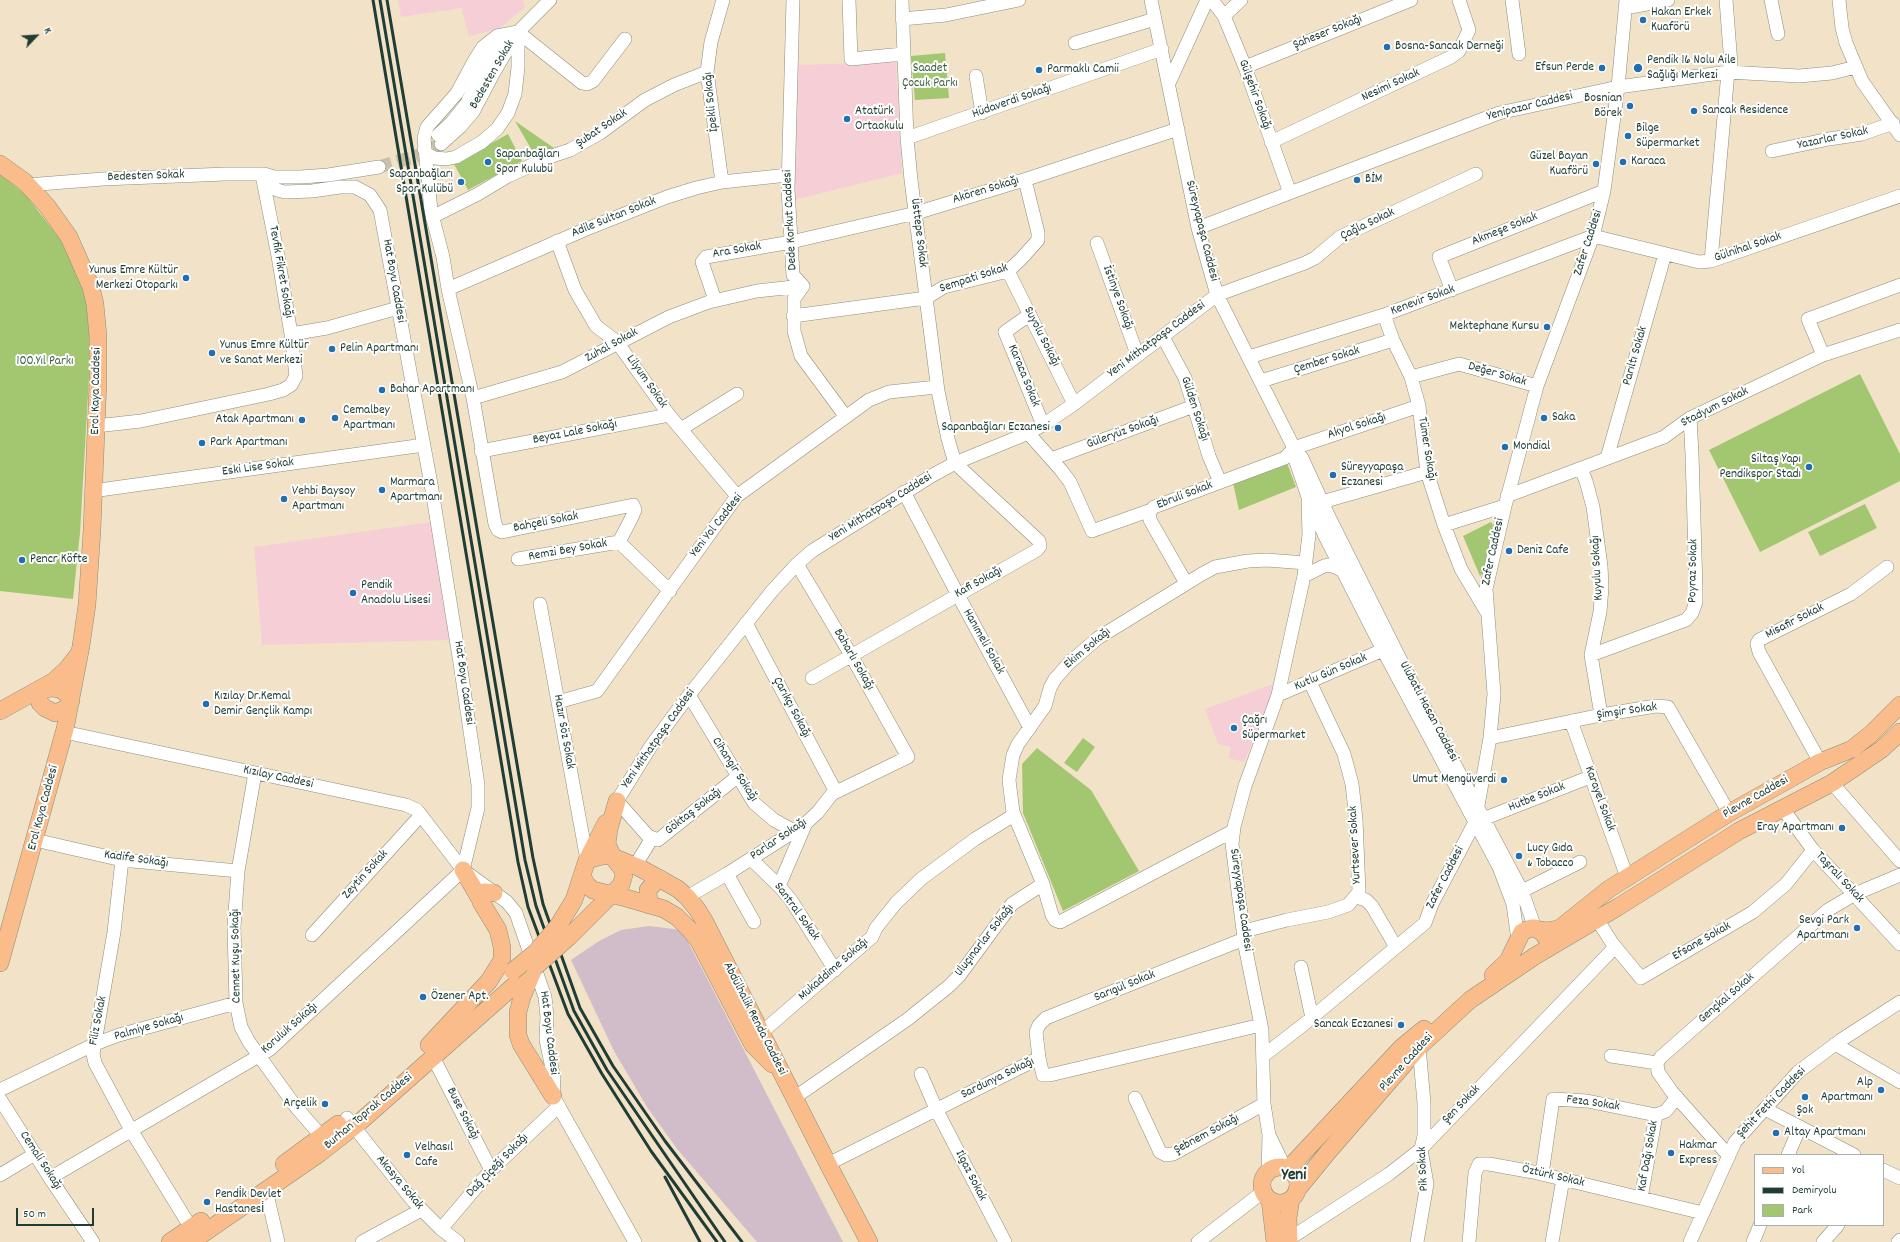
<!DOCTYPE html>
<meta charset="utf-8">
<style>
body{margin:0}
#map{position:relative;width:1900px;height:1242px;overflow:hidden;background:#f2e2c7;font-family:Dekko,sans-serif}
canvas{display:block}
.legend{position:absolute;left:1754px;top:1154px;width:130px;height:72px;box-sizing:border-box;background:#fff;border:1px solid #a5b1ae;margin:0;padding:5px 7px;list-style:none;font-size:12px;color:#1f3d34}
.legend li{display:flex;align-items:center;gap:8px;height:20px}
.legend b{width:20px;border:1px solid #a5b1ae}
.north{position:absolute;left:16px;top:16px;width:40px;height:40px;-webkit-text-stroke:3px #fff;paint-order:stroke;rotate:65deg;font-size:11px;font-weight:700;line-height:16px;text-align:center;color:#1f3d34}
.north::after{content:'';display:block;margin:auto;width:14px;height:18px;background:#1f3d34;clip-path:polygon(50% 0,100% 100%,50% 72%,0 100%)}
.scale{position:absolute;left:16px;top:1208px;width:78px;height:18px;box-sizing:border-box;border:2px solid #1f3d34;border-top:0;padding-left:5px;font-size:12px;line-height:14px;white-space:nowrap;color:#1f3d34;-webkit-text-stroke:3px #fff;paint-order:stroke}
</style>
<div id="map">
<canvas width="1900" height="1242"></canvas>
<ul class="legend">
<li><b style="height:5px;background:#f9bc8a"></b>Yol</li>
<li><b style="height:5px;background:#1f3d34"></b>Demiryolu</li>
<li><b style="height:11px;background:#a3c771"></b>Park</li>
</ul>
<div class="north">K</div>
<div class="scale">50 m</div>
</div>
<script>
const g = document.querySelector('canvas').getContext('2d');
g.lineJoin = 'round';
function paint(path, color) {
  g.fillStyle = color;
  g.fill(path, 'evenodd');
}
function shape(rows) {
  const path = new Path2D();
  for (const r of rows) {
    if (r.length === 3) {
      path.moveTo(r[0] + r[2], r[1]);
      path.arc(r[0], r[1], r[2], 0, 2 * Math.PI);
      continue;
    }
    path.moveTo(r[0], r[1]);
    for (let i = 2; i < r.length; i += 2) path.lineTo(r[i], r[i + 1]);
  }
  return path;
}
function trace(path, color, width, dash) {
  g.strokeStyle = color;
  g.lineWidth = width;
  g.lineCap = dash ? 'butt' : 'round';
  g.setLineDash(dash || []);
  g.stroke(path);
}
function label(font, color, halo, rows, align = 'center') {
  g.font = font + ' Dekko,sans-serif';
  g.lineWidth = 4;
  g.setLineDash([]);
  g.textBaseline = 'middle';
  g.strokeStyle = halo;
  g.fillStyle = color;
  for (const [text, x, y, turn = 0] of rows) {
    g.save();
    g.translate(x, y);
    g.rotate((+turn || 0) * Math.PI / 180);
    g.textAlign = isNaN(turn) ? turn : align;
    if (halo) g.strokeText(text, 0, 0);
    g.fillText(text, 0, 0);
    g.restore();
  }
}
paint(shape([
 [398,0,523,0,525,7,499,29,469,36,461,8,401,17],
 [896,62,902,173,793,200,796,65],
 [438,521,453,640,262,645,254,547],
 [1279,682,1244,762,1228,758,1231,747,1218,744,1205,709]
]), '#f6cfd6');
paint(shape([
 [649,926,682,930,843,1242,757,1242,678,1150,647,1107,614,1051,571,960,599,941,621,930]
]), '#d1bdc9');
paint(shape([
 [945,53,949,98,915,100,911,56],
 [515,121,554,148,545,155,542,150,534,154],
 [508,134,522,161,468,190,454,164],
 [0,174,25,194,60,239,81,283,86,300,90,330,90,360,80,533,73,599,0,591],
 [1860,374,1900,454,1900,481,1760,552,1709,450],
 [1287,463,1296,487,1239,510,1233,483],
 [1865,504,1877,528,1820,556,1808,532],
 [1491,522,1493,525,1483,573,1480,576,1463,536],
 [1083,738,1095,747,1077,772,1064,763],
 [1037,748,1091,790,1139,871,1063,911,1023,813,1022,764]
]), '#a3c771');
trace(shape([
 [379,167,416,156,441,144]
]), '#c8c1aa', 13, [13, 6]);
const minor = shape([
 [793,0,788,189,793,275,803,286,794,299,794,331,801,356,846,417],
 [849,0,851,59,903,54],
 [1151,0,1198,228,1217,295,1294,448,1302,458,1328,515,1420,699,1522,891,1535,928],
 [1212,0,1224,16,1245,67,1290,193],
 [1512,0,1519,54],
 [1771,0,1778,34],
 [1839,0,1842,28,1846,43,1862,81,1900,135],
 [1625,8,1668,0],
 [1224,16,1241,0],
 [902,19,946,15,1019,0],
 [518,32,582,83,587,84,593,81,625,39],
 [1075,43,1155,19],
 [1245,67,1411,0],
 [976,76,982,113],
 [1169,83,1207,0],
 [438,135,451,123,467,103,482,71,498,47,518,32,550,0],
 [907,138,1162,49],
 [1271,142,1451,57,1459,51,1469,30,1459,0],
 [441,144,460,127,473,112,493,74,514,38],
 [424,149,427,154,435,158,446,159,456,157,482,142,497,129,508,113,515,94,518,67,518,32],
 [1772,151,1829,139,1862,134,1893,123],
 [264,174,272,187,277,190,285,192,312,191,340,187,355,187,370,195,380,210,431,484,460,663,478,785,478,808,463,870],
 [722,182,707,72,711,42,723,0],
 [27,185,103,179,226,174,264,174,274,177,301,177,328,175,379,167],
 [432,217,478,194,508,176,552,156,570,150,600,133,645,100,674,85,707,72],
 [1198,228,1499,113,1618,87,1728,72,1799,76,1832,73,1856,67],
 [557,241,575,290,596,326,617,342,669,415,737,496],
 [1097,243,1137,354],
 [1711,261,1728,72,1731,64,1726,0],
 [1008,271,1074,404],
 [448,289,584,230,667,197,696,188,722,182,788,175],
 [1452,290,1439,257,1604,191],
 [715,300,702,262,706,257,791,242,916,213,1027,179,1178,129],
 [1029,315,1005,332,1043,425],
 [1384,315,1393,340,1411,377,1419,406,1427,472,1444,525,1505,506],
 [793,316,926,298,944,287,1008,271,1021,259,1038,240,1038,233,1025,180],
 [291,334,327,328,398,308],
 [1163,337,1185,378,1209,456,1220,482],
 [1823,355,1808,319,1900,285],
 [1249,357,1384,315,1593,236,1699,262,1711,261,1900,196],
 [1411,377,1459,364,1537,386],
 [1261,381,1393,340],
 [473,398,448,289,443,257,431,211,424,138,427,127,457,93,474,61,483,47,497,36,518,32],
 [96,426,141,421,269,394,283,390,291,385,296,376,291,334,278,256,262,175],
 [681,429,737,394],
 [1028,433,1061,470,1070,482,1092,531,1151,510],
 [1294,448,1419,406],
 [481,451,669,415],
 [1607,458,1665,254],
 [1051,459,1194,406],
 [1295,459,1308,497,1324,534,1383,650,1499,867,1513,904,1518,940],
 [1581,469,1586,481,1593,507,1601,566,1602,587,1600,612,1591,655,1601,715],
 [92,491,424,445],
 [904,492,958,595,1030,728],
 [1507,496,1664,437,1690,418,1823,355,1900,330],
 [1322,502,1427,472],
 [1444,525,1461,569,1486,611],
 [619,542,632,517,635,510,633,505,502,532,498,530,495,524,473,398,562,372,669,317,709,302,757,291,803,286],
 [518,559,619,542,670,591],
 [1304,576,1324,566,1330,565,1342,570],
 [1186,583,1150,520,1149,513,1151,510,1154,507,1285,458,1294,448],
 [540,604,587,860],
 [746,623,836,792],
 [1591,655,1686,620,1692,613,1696,602,1696,589,1692,454,1690,418],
 [812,678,1037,550,1040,546,1039,541,955,463,948,439,938,391,911,180,907,138,902,0],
 [689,695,754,803,774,820,794,831],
 [1278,695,1383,650],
 [558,702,597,691,737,496,869,400,889,392,937,387],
 [1571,721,1627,877],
 [64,732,406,805,417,810,463,870,507,902,516,913,545,997,547,1017,546,1040,554,1078,553,1096,635,1242],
 [1490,738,1601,715,1656,706,1668,707,1729,813],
 [1820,762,1759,652,1757,644,1759,640,1851,594,1887,567],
 [255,773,238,871,234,927,236,1003,241,1027,249,1042,296,1107,322,1137],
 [737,777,658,840,648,836,617,801,651,746,689,695,772,591,797,564,812,551,933,475,955,463,1026,434,1043,425,1074,404,1217,295,1305,263,1315,258,1340,237,1476,174],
 [1832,783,1900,861],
 [1783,809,1813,850,1900,944],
 [1483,819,1590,777],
 [35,840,122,860,238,871],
 [751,859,779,886,791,900,835,970],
 [122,860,114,932,93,1054,95,1063,131,1130,191,1228],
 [635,866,652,838],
 [727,874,754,922],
 [1043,884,1013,812,1009,780,1013,755,1018,744,1045,706,1050,688,1055,679,1069,663,1098,638,1202,574,1215,567,1248,561,1267,560,1306,563],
 [779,886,806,823],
 [1522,891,1580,862],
 [687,897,727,874,804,825,818,812,832,794,908,757,851,655,797,564],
 [1356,897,1366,900,1372,906,1396,947],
 [1597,919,1612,943,1641,978,1753,912,1786,884,1813,850],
 [1244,931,1287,920,1328,912,1348,905,1359,892,1356,819,1352,784,1344,754,1310,682],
 [312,935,421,815],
 [1301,967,1312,1018],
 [761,1033,872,937,876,928,896,903,921,879,975,839,1014,815],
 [1835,1044,1900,1082],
 [1263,1056,1303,1025,1425,923,1432,904,1475,822,1490,738,1494,694,1486,589,1505,506,1537,386,1593,236,1604,191,1618,87,1626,0],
 [1611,1056,1657,1063],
 [433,1057,491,1170],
 [1039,1058,1036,1032,1039,1025,1046,1018,1244,939],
 [921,1074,936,1109,1005,1242],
 [0,1090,95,1044,119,1035,236,1003],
 [794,1098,908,1019,949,986,959,976,1012,904,1043,884,1052,915,1055,920,1060,922,1233,831],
 [1135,1098,1160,1152,1166,1155,1173,1154,1264,1104],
 [0,1099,50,1178,93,1242],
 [1765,1109,1854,1155],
 [347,1118,413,1201,441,1229,458,1242],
 [1270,1137,1285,1168],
 [1788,1155,1800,1127],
 [1729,1156,1672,1092,1658,1072,1657,1063,1661,1057,1828,910,1855,894,1900,875],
 [828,1164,1039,1058,1043,1075,1050,1075,1261,1025],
 [1883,1170,1900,1178],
 [1268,1173,1269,1135,1264,1104,1262,1030,1245,946,1232,844,1234,827,1245,786,1278,695,1304,576,1309,535,1308,497],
 [1542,1174,1553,1099,1587,1101,1656,1115,1666,1111,1677,1097],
 [0,1175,35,1154],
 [50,1178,269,1050,463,870],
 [266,1190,278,1242],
 [1641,1198,1656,1115],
 [441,1229,491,1170,559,1106],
 [1289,1239,1389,1174,1421,1149,1615,947],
 [362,1242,421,1210],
 [1198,1242,1264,1191],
 [1417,1242,1427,1184,1421,1149,1424,1136,1424,1103,1419,1047],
 [1469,1242,1475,1173,1479,1164,1489,1164,1533,1172,1703,1213],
 [1552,1242,1563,1179],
 [1690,1242,1735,1142,1798,1072,1841,1040,1900,1002],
 [1753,1242,1760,1225],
 [1823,1242,1838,1225],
 [1898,1242,1900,1240]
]);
const major = shape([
 [0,164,25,182,47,206,69,237,77,255,91,287,95,304,98,336,98,381,92,530,87,605,81,646,65,729,0,963],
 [51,688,60,689,68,695,71,701,67,708,55,713,45,708,40,703,38,696,39,690,51,688],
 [0,711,54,681,67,669,78,655],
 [587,860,602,856,611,856,640,868,678,889,687,897,697,909,705,922,828,1164,869,1242],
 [463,870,480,899],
 [582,876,587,885,593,890,626,898,664,909,677,917,690,930,699,941,753,1045,772,1064],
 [649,905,648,890,655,882,661,879],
 [558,926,574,900,587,860,606,823],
 [1540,930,1547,931,1559,929,1609,889,1729,813,1820,762,1852,749,1871,734,1900,705],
 [570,936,621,885,624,875,623,870,613,857,607,844,609,829,617,801],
 [533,971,522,997,518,1012,518,1035,521,1044,553,1096],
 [1493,975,1508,961,1522,932,1531,928,1535,928,1543,933,1546,938],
 [429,1045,489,981,502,960,502,947,498,930,481,902,480,895,484,892,494,893],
 [284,1164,338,1124],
 [1280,1185,18],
 [1288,1169,1402,1047,1424,1029],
 [1297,1190,1328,1152,1419,1047,1470,1000,1535,956,1618,907,1739,831,1832,783,1882,749,1900,732],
 [1270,1200,1275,1242],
 [170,1242,201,1221],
 [191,1242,320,1153,361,1121,535,967],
 [1289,1242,1288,1218,1291,1199]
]);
trace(minor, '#88907e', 14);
trace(major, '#88907e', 18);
trace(minor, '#fff', 13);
trace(major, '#f9bc8a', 17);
trace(shape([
 [373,0,518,862,528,907,568,1014,602,1074,651,1151,717,1242],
 [380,0,525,860,536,906,574,1011,607,1070,725,1242],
 [387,0,533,858,543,904,580,1008,613,1066,665,1141,742,1242],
 [665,1177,700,1242]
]), '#1f3d34', 3);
const majorBridge = shape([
 [535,967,570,936],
 [513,971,536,952,558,926]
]);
trace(majorBridge, '#88907e', 18, []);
trace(majorBridge, '#f9bc8a', 17);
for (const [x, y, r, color] of [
 [1643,20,4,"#1f6fb2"],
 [1387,47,4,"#1f6fb2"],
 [1602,68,4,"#1f6fb2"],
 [1638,68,5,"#1f6fb2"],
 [1039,70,4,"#1f6fb2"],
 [1630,106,4,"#1f6fb2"],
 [1694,111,4,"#1f6fb2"],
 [847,119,4,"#1f6fb2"],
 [1628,136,4,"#1f6fb2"],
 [488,162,4,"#1f6fb2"],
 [1623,162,4,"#1f6fb2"],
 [1596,164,4,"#1f6fb2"],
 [1357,180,4,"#1f6fb2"],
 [461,182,4,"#1f6fb2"],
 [186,278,4,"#1f6fb2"],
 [1547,327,4,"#1f6fb2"],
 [332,349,4,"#1f6fb2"],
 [212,353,4,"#1f6fb2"],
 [382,390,4,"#1f6fb2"],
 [335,418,4,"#1f6fb2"],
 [1544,418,4,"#1f6fb2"],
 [302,420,4,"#1f6fb2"],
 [1058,428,4,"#1f6fb2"],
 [202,443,4,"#1f6fb2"],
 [1505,447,4,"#1f6fb2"],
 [1809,467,4,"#1f6fb2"],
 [1333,475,4,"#1f6fb2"],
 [382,490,4,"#1f6fb2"],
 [284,499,4,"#1f6fb2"],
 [1509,551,4,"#1f6fb2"],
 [22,560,4,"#1f6fb2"],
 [353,593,4,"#1f6fb2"],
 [206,704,4,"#1f6fb2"],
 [1234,728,4,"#1f6fb2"],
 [1504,780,4,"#1f6fb2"],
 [1842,828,4,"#1f6fb2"],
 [1519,856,4,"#1f6fb2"],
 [1857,928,4,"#1f6fb2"],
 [423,997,4,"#1f6fb2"],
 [1401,1025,4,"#1f6fb2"],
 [1881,1090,4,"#1f6fb2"],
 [1805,1097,4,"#1f6fb2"],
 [325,1104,4,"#1f6fb2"],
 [1776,1133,4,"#1f6fb2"],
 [1671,1153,4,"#1f6fb2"],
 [407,1155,4,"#1f6fb2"],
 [207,1202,4,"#1f6fb2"]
]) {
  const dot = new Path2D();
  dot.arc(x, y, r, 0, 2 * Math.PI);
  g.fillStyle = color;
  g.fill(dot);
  trace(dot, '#fff', 1.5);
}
label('13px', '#1f3d34', '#fff', [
 ["Hakan Erkek",1651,13],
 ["Kuaförü",1651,28],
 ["Bosna-Sancak Derneği",1395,47],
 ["Pendik 16 Nolu Aile",1647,61],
 ["Sağlığı Merkezi",1647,76],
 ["Efsun Perde",1594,68,"right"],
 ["Parmaklı Camii",1047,70],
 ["Bosnian",1622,99,"right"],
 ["Börek",1622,114,"right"],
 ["Sancak Residence",1702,111],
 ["Atatürk",855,112],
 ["Ortaokulu",855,127],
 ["Bilge",1636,129],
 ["Süpermarket",1636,144],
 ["Sapanbağları",496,155],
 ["Spor Kulubü",496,170],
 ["Güzel Bayan",1588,157,"right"],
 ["Kuaförü",1588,172,"right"],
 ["Karaca",1631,162],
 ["Sapanbağları",453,175,"right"],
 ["Spor Kulübü",453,190,"right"],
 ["BİM",1365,180],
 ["Yunus Emre Kültür",178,271,"right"],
 ["Merkezi Otoparkı",178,286,"right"],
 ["Mektephane Kursu",1539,327,"right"],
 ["Yunus Emre Kültür",220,346],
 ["ve Sanat Merkezi",220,361],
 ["Pelin Apartmanı",340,349],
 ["Bahar Apartmanı",390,390],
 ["Cemalbey",343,411],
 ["Apartmanı",343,426],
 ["Saka",1552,418],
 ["Atak Apartmanı",294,420,"right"],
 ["Sapanbağları Eczanesi",1050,428,"right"],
 ["Park Apartmanı",210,443],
 ["Mondial",1513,447],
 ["Siltaş Yapı",1801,460,"right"],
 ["Pendikspor Stadı",1801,475,"right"],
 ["Süreyyapaşa",1341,468],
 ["Eczanesi",1341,483],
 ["Marmara",390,483],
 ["Apartmanı",390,498],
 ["Vehbi Baysoy",292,492],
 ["Apartmanı",292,507],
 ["Deniz Cafe",1517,551],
 ["Pencr Köfte",30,560],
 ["Pendik",361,586],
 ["Anadolu Lisesi",361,601],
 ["Kızılay Dr.Kemal",214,697],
 ["Demir Gençlik Kampı",214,712],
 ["Çağrı",1242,721],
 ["Süpermarket",1242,736],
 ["Umut Mengüverdi",1496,780,"right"],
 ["Eray Apartmanı",1834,828,"right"],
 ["Lucy Gıda",1527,849],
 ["& Tobacco",1527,864],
 ["Sevgi Park",1849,921,"right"],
 ["Apartmanı",1849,936,"right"],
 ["Özener Apt.",431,997],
 ["Sancak Eczanesi",1393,1025,"right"],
 ["Alp",1873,1083,"right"],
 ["Apartmanı",1873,1098,"right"],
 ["Arçelik",317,1104,"right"],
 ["Şok",1805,1111,"center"],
 ["Altay Apartmanı",1784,1133],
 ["Hakmar",1679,1146],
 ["Express",1679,1161],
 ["Velhasıl",415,1148],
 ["Cafe",415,1163],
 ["Pendi̇k Devlet",215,1195],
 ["Hastanesi̇",215,1210]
], 'left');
label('13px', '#1f3d34', '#fff', [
 ["Şaheser Sokağı",1328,33,-22],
 ["Bedesten Sokak",493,75,-60],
 ["Nesimi Sokak",1391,86,-25],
 ["Gülşehir Sokağı",1254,95,70],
 ["İpekli Sokağı",712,102,-96],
 ["Hüdaverdi Sokağı",1012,102,-19],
 ["Yenipazar Caddesi",1530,107,-14],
 ["Şubat Sokak",602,129,-34],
 ["Yazarlar Sokak",1833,139,-12],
 ["Bedesten Sokak",146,177,-2],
 ["Akören Sokağı",986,191,-17],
 ["Adile Sultan Sokak",614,218,-22],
 ["Dede Korkut Caddesi",791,220,-93],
 ["Çağla Sokak",1368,225,-26],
 ["Akmeşe Sokak",1505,230,-22],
 ["Süreyyapaşa Caddesi",1201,231,76],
 ["Üsttepe Sokak",918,233,83],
 ["Zafer Caddesi",1589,243,-72],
 ["Gülnihal Sokak",1748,248,-19],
 ["Ara Sokak",737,251,-10],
 ["Tevfik Fikret Sokağı",280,272,80],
 ["Sempati Sokak",974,279,-18],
 ["Hat Boyu Caddesi",393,281,80],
 ["İstinye Sokağı",1117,298,70],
 ["Kenevir Sokak",1423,301,-20],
 ["Suyolu Sokağı",1041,337,63],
 ["Yeni Mithatpaşa Caddesi",1157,340,-37],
 ["Zuhal Sokak",612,346,-29],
 ["Parıltı Sokak",1636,356,-74],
 ["Çember Sokak",1327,361,-17],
 ["Değer Sokak",1497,375,16],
 ["Karaca Sokak",1023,376,68],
 ["Lilyum Sokak",646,382,55],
 ["Erol Kaya Caddesi",97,391,-89],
 ["Stadyum Sokak",1715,408,-27],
 ["Gülden Sokağı",1194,409,72],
 ["Akyol Sokağı",1357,427,-18],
 ["Beyaz Lale Sokağı",575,433,-11],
 ["Güleryüz Sokağı",1123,433,-20],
 ["Tümer Sokağı",1426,449,81],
 ["Eski Lise Sokak",258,468,-8],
 ["Ebruli Sokak",1185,496,-21],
 ["Yeni Mithatpaşa Caddesi",881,508,-32],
 ["Bahçeli Sokak",546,523,-11],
 ["Yeni Yol Caddesi",717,526,-52],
 ["Remzi Bey Sokak",568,551,-10],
 ["Zafer Caddesi",1494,552,-78],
 ["Kuyulu Sokağı",1598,568,-93],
 ["Poyraz Sokak",1694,571,-89],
 ["Kafi Sokağı",979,583,-29],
 ["Misafir Sokak",1795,622,-27],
 ["Hanımeli Sokak",983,642,61],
 ["Ekim Sokağı",1088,649,-40],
 ["Baharlı Sokağı",853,660,60],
 ["Kutlu Gün Sokak",1331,673,-23],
 ["Hat Boyu Caddesi",463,683,82],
 ["Çarıkçı Sokağı",791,708,62],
 ["Ulubatlı Hasan Caddesi",1428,712,62],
 ["Şimşir Sokak",1627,712,-8],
 ["Hazır Söz Sokak",563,732,80],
 ["Yeni Mithatpaşa Caddesi",659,739,-55],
 ["Cihangir Sokağı",734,770,57],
 ["Kızılay Caddesi",278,778,12],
 ["Hutbe Sokak",1537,798,-22],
 ["Plevne Caddesi",1756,798,-30],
 ["Karayel Sokak",1599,799,70],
 ["Erol Kaya Caddesi",44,808,-75],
 ["Göktaş Sokağı",694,812,-38],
 ["Parlar Sokağı",779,840,-34],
 ["Yurtsever Sokak",1356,845,-93],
 ["Kadife Sokağı",136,860,8],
 ["Zeytin Sokak",366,875,-48],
 ["Zafer Caddesi",1446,878,-63],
 ["Taşralı Sokak",1839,878,47],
 ["Süreyyapaşa Caddesi",1240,900,82],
 ["Santral Sokak",796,912,54],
 ["Uluçınarlar Sokağı",985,941,-52],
 ["Efsane Sokak",1702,942,-30],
 ["Cennet Kuşu Sokağı",237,956,-91],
 ["Mukaddime Sokağı",834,970,-41],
 ["Sarıgül Sokak",1125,987,-22],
 ["Gençkal Sokak",1727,999,-41],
 ["Abdülhalik Renda Caddesi",754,1019,63],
 ["Filiz Sokak",99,1021,-79],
 ["Palmiye Sokağı",149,1028,-16],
 ["Koruluk Sokağı",290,1029,-41],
 ["Hat Boyu Caddesi",548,1033,83],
 ["Plevne Caddesi",1407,1063,-48],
 ["Sardunya Sokağı",998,1079,-26],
 ["Şehit Fethi Caddesi",1772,1103,-46],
 ["Feza Sokak",1593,1104,8],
 ["Şen Sokak",1462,1105,-46],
 ["Burhan Toprak Caddesi",369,1112,-40],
 ["Buse Sokağı",462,1114,63],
 ["Şebnem Sokağı",1207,1135,-28],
 ["Kaf Dağı Sokak",1649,1156,-80],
 ["Cemali Sokağı",40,1161,57],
 ["Dağ Çiçeği Sokağı",498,1166,-46],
 ["Pik Sokak",1424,1169,-93],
 ["Ilgaz Sokak",970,1176,63],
 ["Öztürk Sokak",1553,1177,13],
 ["Akasya Sokak",399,1183,50]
]);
label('13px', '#406043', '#fff', [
 ["Saadet",930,69],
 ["Çocuk Parkı",930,84],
 ["100.Yıl Parkı",45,362]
]);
label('bold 17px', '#1f3d34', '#fff', [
 ["Yeni",1294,1177]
]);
</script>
